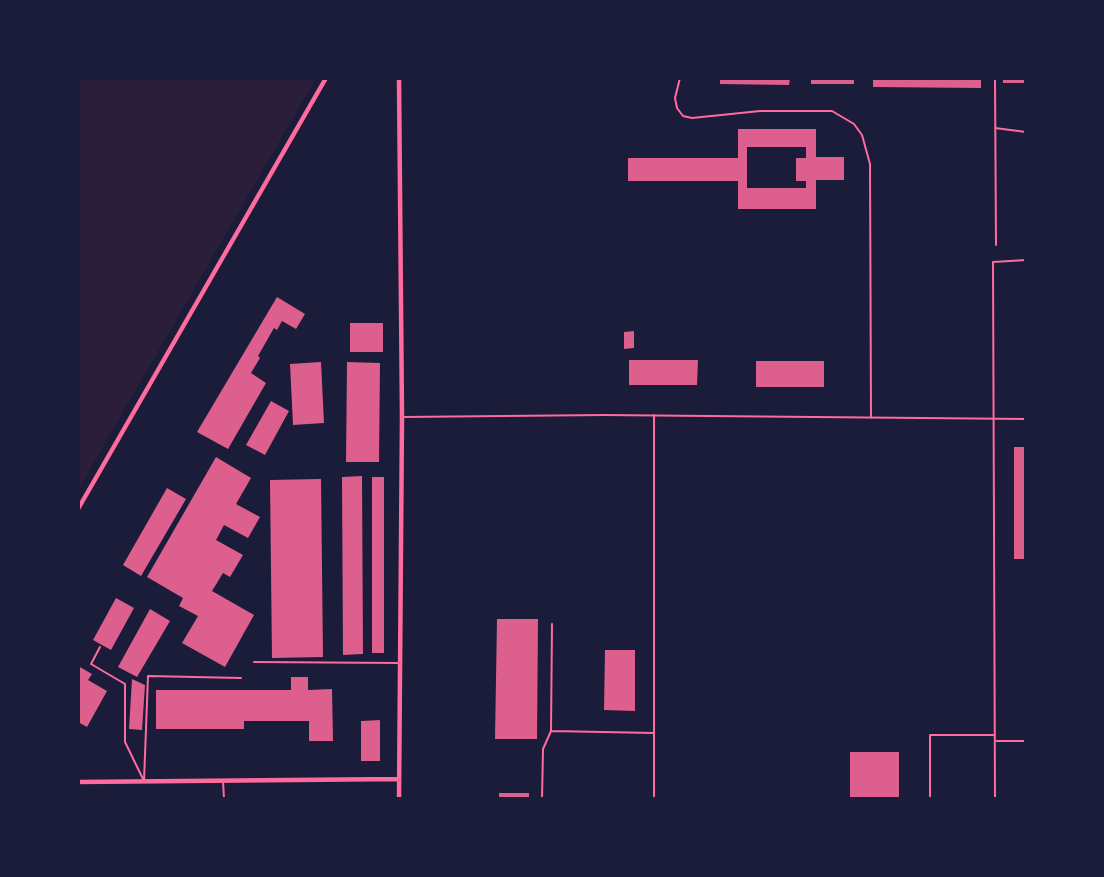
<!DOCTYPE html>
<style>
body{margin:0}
#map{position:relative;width:1104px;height:877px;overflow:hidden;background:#1b1b3a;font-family:Ubuntu,sans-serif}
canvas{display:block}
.frame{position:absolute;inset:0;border:80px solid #1b1b3a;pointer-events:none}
</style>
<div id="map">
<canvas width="1104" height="877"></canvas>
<div class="frame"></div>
</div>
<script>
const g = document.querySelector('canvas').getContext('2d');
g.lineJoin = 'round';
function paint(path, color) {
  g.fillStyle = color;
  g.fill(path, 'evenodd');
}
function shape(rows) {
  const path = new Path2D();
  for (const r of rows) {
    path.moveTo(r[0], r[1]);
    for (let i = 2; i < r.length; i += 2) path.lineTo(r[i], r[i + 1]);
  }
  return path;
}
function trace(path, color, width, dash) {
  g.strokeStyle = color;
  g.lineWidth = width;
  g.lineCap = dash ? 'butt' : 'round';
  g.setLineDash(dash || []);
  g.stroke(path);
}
paint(shape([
 [78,78,316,78,78,490]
]), '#2a1e3b');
paint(shape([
 [720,78,790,78,789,85,720,84],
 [811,78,854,78,854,84,811,84],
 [873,78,981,78,981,88,873,87],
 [1003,78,1026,78,1026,83,1003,83],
 [738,129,816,129,816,157,844,157,844,180,816,180,816,209,738,209,738,181,628,181,628,158,738,158],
 [747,147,806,147,806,158,796,158,796,181,806,181,806,188,747,188],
 [277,297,305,314,296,329,282,321,277,330,274,328,258,356,260,358,251,373,266,383,228,449,197,432],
 [350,323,383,323,383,352,350,352],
 [634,331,634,348,624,349,624,332],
 [629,360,698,360,697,385,629,385],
 [756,361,824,361,824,387,756,387],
 [321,362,324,423,293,425,290,364],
 [347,362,380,363,379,462,346,462],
 [271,401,289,411,265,455,246,445],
 [1014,447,1026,447,1026,559,1014,559],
 [216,457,251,478,236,504,260,517,248,538,224,525,216,540,243,555,230,577,223,573,212,591,254,615,225,667,182,643,198,616,179,606,183,598,147,577],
 [362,476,363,654,343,655,342,477],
 [372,477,384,477,384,653,372,653],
 [321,479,323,657,272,658,270,480],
 [167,488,186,499,141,576,123,565],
 [116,598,134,608,111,650,93,640],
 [150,609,170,621,137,677,118,667],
 [497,619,538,619,537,739,495,739],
 [605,650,635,650,635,711,604,710],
 [78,666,92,674,88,680,107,691,87,727,78,722],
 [291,677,308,677,308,690,332,689,333,741,309,741,309,721,244,721,244,729,156,729,156,690,291,690],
 [132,679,145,685,142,730,129,729],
 [380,720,380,761,361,761,361,721],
 [850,752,899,752,899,799,850,799],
 [499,793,529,793,529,799,499,799]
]), '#dd5f8e');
trace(shape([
 [680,78,675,98,677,108,683,116,692,118,760,111,832,111,854,124,862,135,870,164,871,418],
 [995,78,996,245],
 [995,128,1026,132],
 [654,415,654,799],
 [402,417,604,415,1026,419],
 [552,624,551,731,654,733],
 [100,647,91,664,125,684,125,742,143,779],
 [254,662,400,663],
 [995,741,1026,741],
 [144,781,148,676,241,678],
 [223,781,224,799],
 [542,799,543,749,551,731],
 [930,799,930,735,995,735],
 [995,799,993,262,1026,260]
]), '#ff6b9d', 2);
trace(shape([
 [399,78,402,417,399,799],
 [78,509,326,78],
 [78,782,399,779]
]), '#ff6b9d', 4.5);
</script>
